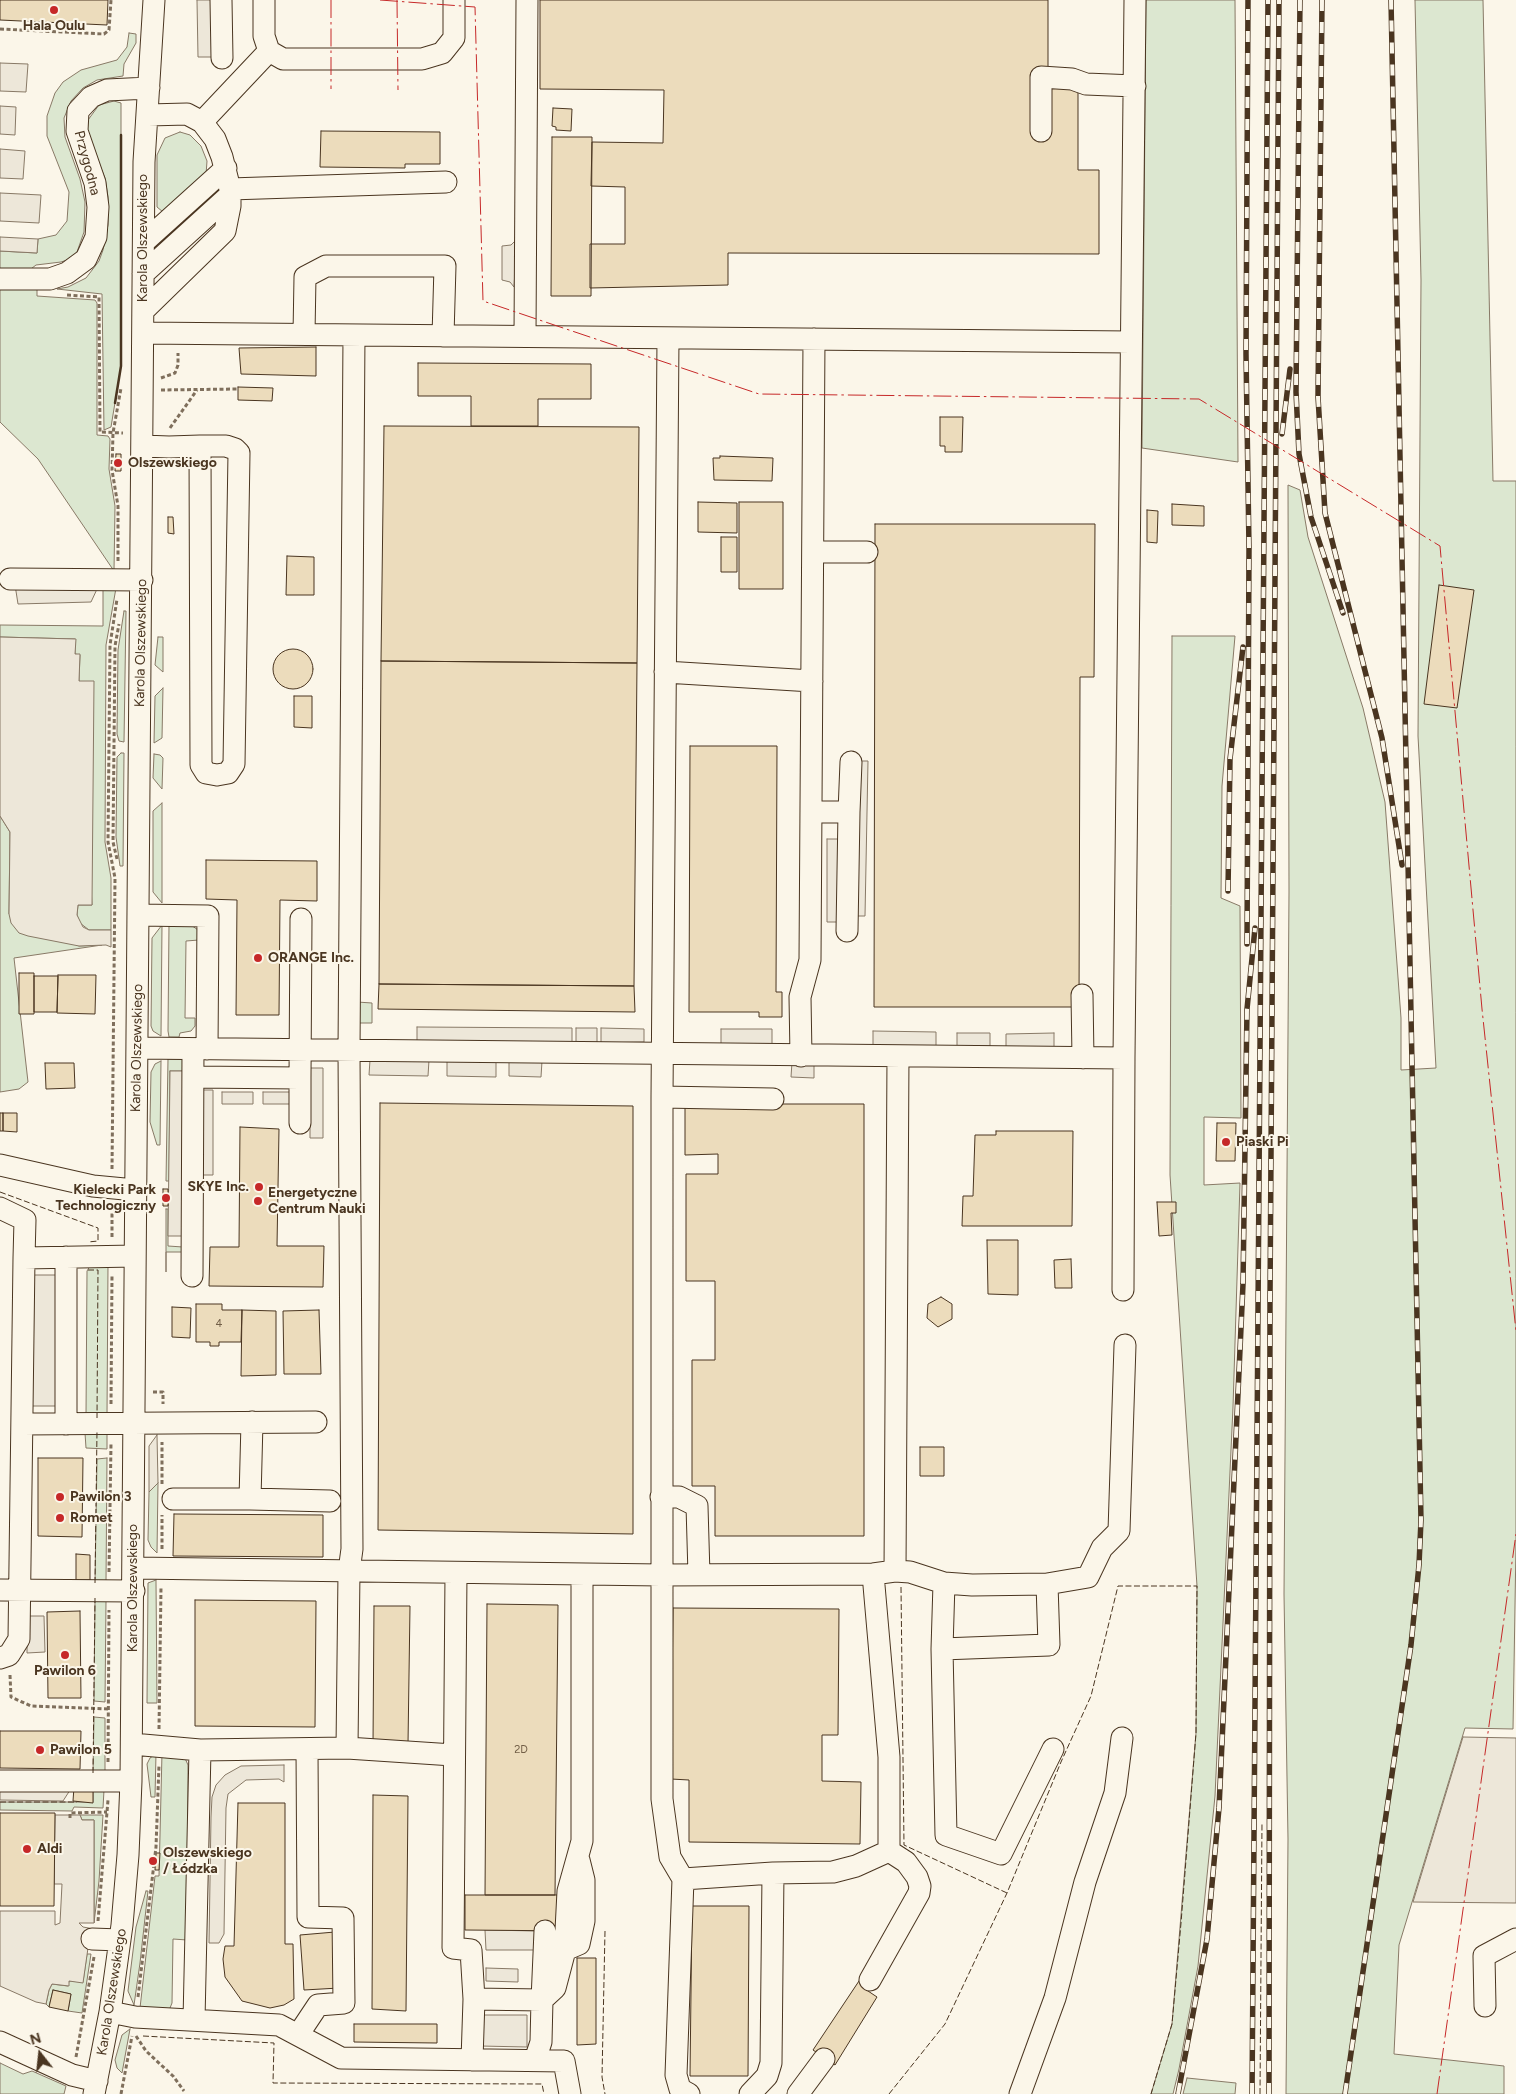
<!DOCTYPE html>
<meta charset="utf-8">
<style>
body{margin:0}
#map{position:relative;width:1516px;height:2094px;overflow:hidden;background:#fbf6e9;font-family:Figtree,sans-serif}
canvas{display:block}
.north{position:absolute;left:15px;top:2029px;width:50px;height:50px;-webkit-text-stroke:4px #fbf6e9;paint-order:stroke;rotate:344deg;font-size:14px;font-weight:700;line-height:20px;text-align:center;color:#4a3520}
.north::after{content:'';display:block;margin:auto;width:18px;height:22px;background:#4a3520;clip-path:polygon(50% 0,100% 100%,50% 72%,0 100%)}
</style>
<div id="map">
<canvas width="1516" height="2094"></canvas>
<div class="north">N</div>
</div>
<script>
const g = document.querySelector('canvas').getContext('2d');
g.lineJoin = 'round';
function paint(path, color) {
  g.fillStyle = color;
  g.fill(path, 'evenodd');
}
function shape(rows) {
  const path = new Path2D();
  for (const r of rows) {
    if (r.length === 3) {
      path.moveTo(r[0] + r[2], r[1]);
      path.arc(r[0], r[1], r[2], 0, 2 * Math.PI);
      continue;
    }
    path.moveTo(r[0], r[1]);
    for (let i = 2; i < r.length; i += 2) path.lineTo(r[i], r[i + 1]);
  }
  return path;
}
function trace(path, color, width, dash) {
  g.strokeStyle = color;
  g.lineWidth = width;
  g.lineCap = dash ? 'butt' : 'round';
  g.setLineDash(dash || []);
  g.stroke(path);
}
function label(font, color, halo, rows, align = 'center') {
  g.font = font + ' Figtree,sans-serif';
  g.lineWidth = 4;
  g.setLineDash([]);
  g.textBaseline = 'middle';
  g.strokeStyle = halo;
  g.fillStyle = color;
  for (const [text, x, y, turn = 0] of rows) {
    g.save();
    g.translate(x, y);
    g.rotate((+turn || 0) * Math.PI / 180);
    g.textAlign = isNaN(turn) ? turn : align;
    if (halo) g.strokeText(text, 0, 0);
    g.fillText(text, 0, 0);
    g.restore();
  }
}
const green = shape([
 [1146,0,1235,0,1238,462,1142,448,1146,0],
 [1415,0,1483,0,1493,481,1516,481,1516,1544,1513,1729,1465,1728,1399,1945,1394,2054,1504,2066,1504,2094,1286,2094,1288,1839,1284,1594,1289,892,1288,485,1300,490,1308,537,1363,708,1385,802,1401,1018,1401,1070,1436,1068,1418,736,1421,280,1415,0],
 [129,33,136,34,136,43,124,64,123,76,97,80,83,88,71,101,64,118,65,137,80,179,85,202,84,232,77,252,70,259,61,262,36,265,27,272,0,270,0,251,37,253,38,239,56,235,67,221,69,192,47,136,47,116,55,93,63,82,81,70,117,60,127,47,129,33],
 [114,101,121,103,121,366,111,427,104,430,102,294,57,289,68,287,86,278,99,261,103,250,108,225,108,197,105,178,87,134,88,120,99,105,114,101],
 [180,132,190,135,201,146,207,161,206,175,163,212,157,207,157,155,165,138,180,132],
 [0,287,37,289,37,296,95,300,97,303,97,435,108,436,110,439,109,469,115,506,114,571,38,459,0,422,0,287],
 [103,587,116,588,106,645,105,842,111,878,111,930,89,930,80,923,77,915,78,905,92,905,79,681,80,655,75,654,75,639,0,637,0,625,103,626,103,587],
 [124,611,126,611,124,742,119,741,117,734,118,650,124,611],
 [1172,636,1235,636,1222,786,1221,898,1240,906,1241,1118,1204,1117,1204,1185,1240,1183,1233,1407,1215,1796,1198,1966,1179,2069,1173,2094,1151,2094,1172,2024,1196,1733,1197,1586,1170,1175,1172,636],
 [158,637,163,637,163,672,155,665,158,637],
 [163,688,162,738,154,743,155,696,163,688],
 [121,753,124,753,123,866,120,866,116,837,117,757,121,753],
 [154,754,160,755,163,758,162,789,153,778,154,754],
 [162,803,162,903,153,892,153,811,162,803],
 [0,816,10,832,9,914,79,946,102,945,14,958,28,1082,19,1089,0,1092,0,816],
 [169,924,191,925,198,930,199,940,186,941,185,1018,195,1018,195,1026,191,1031,180,1033,179,1037,169,1037,168,1031,169,924],
 [162,925,161,1036,153,1031,151,1026,152,938,162,925],
 [357,1002,372,1003,372,1023,358,1023,357,1002],
 [168,1059,184,1059,184,1071,170,1071,169,1181,166,1181,168,1059],
 [161,1061,160,1145,157,1145,150,1122,151,1072,155,1064,161,1061],
 [166,1209,168,1209,168,1246,183,1247,183,1252,166,1252,166,1272,166,1209],
 [108,1265,107,1415,86,1415,87,1271,90,1266,108,1265],
 [85,1433,107,1433,107,1449,86,1448,85,1433],
 [107,1458,106,1582,95,1583,97,1459,107,1458],
 [158,1483,157,1553,151,1547,148,1540,149,1492,158,1483],
 [156,1580,157,1703,147,1703,148,1583,156,1580],
 [95,1599,106,1601,105,1702,94,1701,95,1599],
 [94,1717,105,1718,105,1771,93,1773,94,1717],
 [162,1753,184,1756,188,1765,187,1940,173,1939,172,2003,170,2008,167,2010,140,2008,155,1876,159,1876,162,1753],
 [156,1754,155,1797,151,1797,147,1764,150,1758,156,1754],
 [93,1788,104,1790,103,1808,74,1807,72,1811,0,1810,0,1802,93,1802,93,1788],
 [80,1815,103,1815,99,1881,94,1923,94,1820,82,1820,80,1815],
 [146,1891,148,1891,140,1963,134,2005,128,1991,136,1927,146,1891],
 [87,1954,91,1954,82,2013,68,2011,71,1994,53,1990,49,2007,46,2004,49,1990,52,1984,68,1986,69,1981,83,1982,87,1954],
 [130,2029,122,2073,117,2068,115,2060,122,2035,130,2029],
 [0,2063,23,2074,32,2071,66,2086,64,2094,0,2094,0,2063],
 [1187,2078,1236,2083,1235,2094,1183,2094,1187,2078]
]);
paint(green, '#dce7d0');
trace(green, '#887966', 1);
const parking = shape([
 [197,0,212,0,213,57,198,57,197,0],
 [0,63,28,64,26,92,0,91,0,63],
 [0,106,16,107,15,135,0,134,0,106],
 [0,149,25,151,23,179,0,178,0,149],
 [0,193,41,195,39,223,0,221,0,193],
 [0,237,38,239,37,253,0,251,0,237],
 [515,241,515,270,514,287,510,282,502,280,502,246,511,245,515,241],
 [13,572,98,587,91,602,18,604,13,572],
 [0,637,76,639,75,654,80,654,79,681,94,681,92,905,78,905,77,915,83,927,89,930,111,930,111,947,106,945,79,946,28,936,19,933,11,923,9,914,10,832,0,816,0,637],
 [857,761,868,761,865,916,854,916,857,761],
 [827,839,840,839,839,922,827,922,827,839],
 [417,1027,572,1028,572,1042,417,1042,417,1027],
 [576,1028,597,1028,597,1043,576,1043,576,1028],
 [601,1028,644,1029,644,1042,601,1043,601,1028],
 [721,1029,772,1029,772,1045,721,1045,721,1029],
 [873,1031,936,1032,936,1046,873,1046,873,1031],
 [957,1033,990,1033,990,1046,957,1046,957,1033],
 [1054,1033,1054,1047,1006,1048,1006,1034,1054,1033],
 [370,1060,429,1060,428,1076,369,1075,370,1060],
 [447,1060,496,1061,496,1077,447,1076,447,1060],
 [509,1061,542,1061,541,1077,509,1076,509,1061],
 [792,1062,814,1063,814,1078,791,1077,792,1062],
 [310,1068,323,1068,323,1138,310,1138,310,1068],
 [170,1071,184,1071,183,1236,168,1236,170,1071],
 [200,1090,213,1090,213,1175,199,1175,200,1090],
 [222,1092,253,1092,253,1104,222,1104,222,1092],
 [263,1092,292,1092,292,1104,263,1104,263,1092],
 [32,1275,57,1275,56,1406,32,1406,32,1275],
 [157,1435,158,1483,149,1492,149,1446,157,1435],
 [27,1616,44,1616,45,1652,27,1653,27,1616],
 [1463,1737,1516,1738,1516,1903,1413,1902,1463,1737],
 [284,1765,284,1782,279,1779,246,1780,228,1794,226,1808,224,1934,219,1943,209,1943,211,1817,212,1797,216,1785,225,1775,241,1766,284,1765],
 [0,1786,72,1787,63,1801,0,1800,0,1786],
 [55,1815,80,1815,82,1820,94,1820,94,1923,79,1923,83,1927,94,1929,88,1948,83,1983,69,1981,69,1986,52,1984,49,1990,46,2004,36,2002,0,1986,0,1911,55,1911,55,1925,60,1923,62,1884,54,1884,55,1815],
 [485,1930,538,1931,538,1950,486,1950,485,1930],
 [486,1968,518,1969,518,1982,486,1981,486,1968],
 [481,2015,527,2015,527,2047,480,2046,481,2015]
]);
paint(parking, '#ede7d9');
trace(parking, '#887966', 1);
const building = shape([
 [0,0,108,0,107,25,0,20,0,0],
 [540,0,1048,0,1048,84,1078,84,1078,170,1099,170,1099,254,728,253,728,285,590,288,590,244,625,244,625,187,591,186,592,142,663,143,664,90,540,89,540,0],
 [553,108,572,109,571,131,556,130,556,127,552,126,553,108],
 [321,131,440,132,440,164,405,164,405,168,320,167,321,131],
 [552,137,592,137,591,296,551,296,552,137],
 [316,347,316,376,241,374,239,348,316,347],
 [418,363,591,364,591,399,538,399,538,426,471,426,471,396,418,396,418,363],
 [238,387,273,388,272,401,238,400,238,387],
 [940,417,963,417,962,452,945,452,945,446,940,446,940,417],
 [384,426,639,427,637,663,381,661,384,426],
 [116,454,121,454,121,471,115,471,116,454],
 [720,456,773,458,772,481,714,480,713,458,720,458,720,456],
 [698,502,737,503,737,533,698,532,698,502],
 [739,502,783,502,783,589,739,589,739,502],
 [1172,504,1204,506,1204,526,1172,525,1172,504],
 [1147,510,1158,511,1157,543,1147,542,1147,510],
 [168,517,173,517,174,534,168,533,168,517],
 [875,524,1095,524,1094,677,1080,677,1079,1007,874,1007,875,524],
 [721,537,737,537,737,572,721,572,721,537],
 [287,556,314,557,314,595,286,595,287,556],
 [1439,585,1474,590,1457,708,1424,704,1439,585],
 [293,669,20],
 [381,661,637,663,634,986,379,984,381,661],
 [294,696,312,696,312,728,294,727,294,696],
 [690,746,777,746,776,992,782,992,782,1017,759,1017,759,1012,689,1012,690,746],
 [206,860,317,861,317,901,280,900,279,1015,236,1015,237,900,206,899,206,860],
 [19,973,34,973,34,1014,19,1014,19,973],
 [58,975,96,975,95,1014,57,1013,58,975],
 [34,976,58,976,57,1012,34,1012,34,976],
 [379,984,634,986,635,1012,378,1009,379,984],
 [45,1063,74,1063,75,1088,46,1089,45,1063],
 [380,1103,633,1106,633,1534,378,1530,380,1103],
 [685,1104,864,1104,864,1536,715,1536,715,1486,692,1486,692,1360,715,1360,715,1281,686,1281,686,1174,718,1174,718,1154,685,1155,685,1104],
 [0,1113,3,1113,3,1131,0,1131,0,1113],
 [3,1113,17,1113,17,1132,3,1131,3,1113],
 [1217,1123,1236,1123,1235,1161,1216,1161,1217,1123],
 [240,1127,279,1129,277,1246,324,1246,323,1287,209,1286,210,1247,239,1247,240,1127],
 [996,1131,1073,1131,1072,1226,962,1226,963,1196,973,1196,975,1135,996,1135,996,1131],
 [163,1189,168,1189,168,1206,163,1206,163,1189],
 [1157,1202,1176,1202,1176,1213,1171,1213,1172,1235,1159,1236,1157,1202],
 [987,1240,1018,1240,1018,1295,988,1294,987,1240],
 [1071,1259,1072,1288,1055,1288,1054,1260,1071,1259],
 [941,1297,952,1304,952,1319,938,1327,927,1318,928,1304,941,1297],
 [196,1304,222,1304,222,1310,242,1310,241,1342,219,1342,219,1346,210,1346,210,1342,196,1342,196,1304],
 [172,1307,191,1308,190,1338,172,1337,172,1307],
 [242,1310,276,1311,276,1375,241,1376,242,1310],
 [319,1310,321,1374,284,1374,283,1311,319,1310],
 [920,1447,944,1447,944,1476,920,1476,920,1447],
 [38,1458,83,1458,82,1537,38,1536,38,1458],
 [174,1514,323,1515,323,1557,173,1556,174,1514],
 [76,1554,90,1555,90,1580,76,1580,76,1554],
 [195,1600,316,1601,315,1727,195,1726,195,1600],
 [487,1604,558,1605,555,1895,485,1895,487,1604],
 [374,1606,410,1606,408,1744,373,1744,374,1606],
 [673,1608,839,1609,838,1735,822,1735,822,1781,861,1782,860,1844,689,1842,689,1780,671,1779,673,1608],
 [80,1611,81,1698,48,1698,47,1612,80,1611],
 [0,1731,81,1731,80,1769,0,1768,0,1731],
 [74,1787,93,1788,93,1803,73,1801,74,1787],
 [373,1795,408,1796,406,2011,372,2009,373,1795],
 [238,1803,285,1803,285,1944,293,1944,294,1999,284,2005,270,2008,242,2001,225,1977,223,1959,225,1946,234,1946,238,1803],
 [0,1813,55,1813,54,1906,0,1906,0,1813],
 [156,1853,160,1853,159,1870,155,1870,156,1853],
 [465,1895,579,1895,579,1931,465,1930,465,1895],
 [692,1906,749,1906,748,2076,690,2076,692,1906],
 [335,1932,339,1988,304,1990,300,1935,335,1932],
 [577,1958,596,1958,596,2044,577,2045,577,1958],
 [861,1978,865,1989,877,1997,835,2065,813,2050,861,1978],
 [53,1990,71,1994,68,2011,49,2007,53,1990],
 [354,2024,437,2024,437,2043,354,2042,354,2024]
]);
paint(building, '#ecdcbc');
trace(building, '#4a3520', 1);
const minor = shape([
 [221,0,222,58],
 [264,0,264,36,269,51,283,59,422,59,442,53,454,38,454,0],
 [202,122,269,51],
 [1041,131,1041,77,1072,79,1086,84,1135,86],
 [230,189,446,182],
 [144,242,226,168],
 [143,274,230,195],
 [0,279,50,279,67,273,86,259,96,237,98,207,95,183,77,131,78,111,91,97,107,90,149,88],
 [143,311,225,231,230,206,230,189,222,157,215,139,202,122,187,114,148,115],
 [143,333,1131,342],
 [304,334,305,277,326,266,445,266,443,336],
 [525,336,527,0],
 [668,338,662,1097,662,1799,670,1857,683,1879,676,2075,680,2089,689,2094],
 [143,446,169,447,200,446,226,446,235,449,239,453,234,764,228,773,217,775,206,773,201,765,200,446],
 [813,552,867,552],
 [10,579,142,580],
 [665,672,812,681],
 [811,812,849,812,847,931],
 [849,812,851,762],
 [138,915,208,916,207,1049],
 [1082,995,1083,1058],
 [137,1048,1124,1058,1135,0],
 [801,1056,800,997,810,960,814,339],
 [193,1077,300,1078,300,1123],
 [300,1078,301,919],
 [662,1097,773,1099],
 [0,1165,93,1186,135,1190],
 [0,1208,25,1220,24,1258],
 [192,1276,193,1049],
 [1123,1290,1124,1058],
 [22,1424,316,1422],
 [66,1424,66,1257],
 [661,1497,679,1497,697,1506,699,1575],
 [173,1499,250,1499,252,1422],
 [250,1499,330,1501],
 [134,1568,661,1575,873,1574,895,1571,898,1056],
 [895,1571,910,1572,944,1583,972,1585,1047,1584,1049,1645,942,1649,944,1583],
 [456,1573,453,1948,471,1950,474,1999,542,2000,541,2042,535,2060],
 [1047,1584,1088,1577,1102,1548,1119,1531,1125,1345],
 [0,1590,134,1591],
 [942,1649,946,1835,1001,1854,1053,1749],
 [0,1658,9,1655,19,1639,24,1258,135,1256],
 [132,1744,200,1750,347,1748,453,1755],
 [347,1748,349,1571,352,1549,349,1052,354,335],
 [0,1781,131,1781],
 [683,1879,773,1873,833,1872,856,1866,889,1851,889,1757,873,1574],
 [92,1939,120,1940],
 [565,1950,579,1944,584,1921,584,1880,579,1860],
 [870,1980,919,1893,920,1886,917,1877,906,1862,889,1851],
 [542,2000,555,1988,565,1950,568,1891,582,1841,582,1574],
 [542,2000,545,1931],
 [1485,2006,1484,1956,1516,1939],
 [110,2012,135,2017,279,2025,341,2058,564,2061,570,2094],
 [194,2020,200,1750],
 [298,2035,318,2005,344,2003,343,1918,308,1917,307,1750],
 [0,2042,72,2075,97,2081],
 [472,2060,474,1999],
 [94,2094,110,2012,122,1925,128,1855,131,1781,144,162,154,0],
 [750,2094,767,2076,771,2063,773,1873],
 [798,2094,824,2059],
 [1020,2094,1055,1998,1085,1882,1115,1793,1122,1738]
]);
trace(minor, '#4a3520', 23);
trace(shape([
 [0,29,104,34,109,30,111,0],
 [67,295,99,297,100,432,123,433],
 [161,378,175,373,178,365,178,353],
 [161,390,238,389],
 [170,428,197,390],
 [118,561,118,506,112,470,113,433,121,388],
 [117,859,113,842,115,646,119,624],
 [112,1169,115,878,108,842,110,645,117,599],
 [112,1237,112,1205],
 [153,1392,163,1392,163,1404],
 [111,1404,112,1275],
 [162,1484,162,1442],
 [162,1549,162,1515],
 [109,1572,111,1443],
 [10,1675,11,1697,31,1706,109,1709],
 [159,1729,161,1587],
 [108,1762,109,1610],
 [70,1818,70,1813,107,1812],
 [98,1921,108,1800],
 [138,1997,156,1847,159,1765],
 [136,2036,146,2051,173,2076,184,2091],
 [76,2057,94,1957],
 [121,2094,132,2036]
]), '#7f6f5c', 3, [4, 2.5]);
trace(minor, '#fbf6e9', 21);
const rail = shape([
 [1300,0,1296,392,1299,454,1311,517,1343,613],
 [1322,0,1318,397,1325,513,1382,738,1402,865],
 [1282,434,1290,369],
 [1228,891,1230,759,1243,647],
 [1247,944,1249,548,1246,354,1248,0],
 [1178,2094,1207,1939,1219,1808,1243,1284,1247,1009,1255,928],
 [1252,2094,1268,0],
 [1269,2094,1270,1299,1279,0],
 [1345,2094,1411,1645,1419,1565,1421,1520,1391,0]
]);
trace(rail, '#4a3520', 5.5);
trace(rail, '#fbf6e9', 4, [11]);
trace(shape([
 [0,1192,98,1228,98,1241,88,1242],
 [88,1270,98,1270,97,1418],
 [95,1583,97,1431],
 [901,1587,904,1845,1007,1893],
 [93,1773,95,1598],
 [0,1802,77,1802],
 [605,1931,602,2077,605,2094],
 [143,2036,274,2043,273,2083,542,2084,544,2094],
 [889,2094,945,2024,1007,1893,1061,1762,1091,1696,1118,1586,1197,1586,1196,1733,1181,1923,1172,2024,1151,2094],
 [1260,2094,1262,1822]
]), '#4a3520', 1, [6, 2.5]);
trace(shape([
 [115,403,121,366,121,135]
]), '#4a3520', 2.5);
trace(shape([
 [331,0,331,89],
 [380,0,475,7,483,301,759,394,1199,399,1440,546,1482,1009,1516,1331],
 [397,0,398,90],
 [1437,2094,1516,1534]
]), '#c62828', 1, [18, 4, 2.5, 4]);
for (const [x, y, r, color] of [
 [54,10,5,"#c62828"],
 [118,463,5,"#c62828"],
 [258,958,5,"#c62828"],
 [1226,1142,5,"#c62828"],
 [259,1187,5,"#c62828"],
 [166,1198,5,"#c62828"],
 [258,1201,5,"#c62828"],
 [60,1497,5,"#c62828"],
 [60,1518,5,"#c62828"],
 [65,1655,5,"#c62828"],
 [40,1750,5,"#c62828"],
 [27,1849,5,"#c62828"],
 [153,1861,5,"#c62828"]
]) {
  const dot = new Path2D();
  dot.arc(x, y, r, 0, 2 * Math.PI);
  g.fillStyle = color;
  g.fill(dot);
  trace(dot, '#fbf6e9', 2);
}
label('11px', '#725f47', null, [
 ["4",219,1324],
 ["2D",521,1750]
]);
label('bold 14px', '#4a3520', '#fbf6e9', [
 ["Hala Oulu",54,26,"center"],
 ["Olszewskiego",128,463],
 ["ORANGE Inc.",268,958],
 ["Piaski Pi",1236,1142],
 ["SKYE Inc.",249,1187,"right"],
 ["Kielecki Park",156,1190,"right"],
 ["Technologiczny",156,1206,"right"],
 ["Energetyczne",268,1193],
 ["Centrum Nauki",268,1209],
 ["Pawilon 3",70,1497],
 ["Romet",70,1518],
 ["Pawilon 6",65,1671,"center"],
 ["Pawilon 5",50,1750],
 ["Aldi",37,1849],
 ["Olszewskiego",163,1853],
 ["/ Łódzka",163,1869]
], 'left');
label('14px', '#4a3520', '#fbf6e9', [
 ["Przygodna",87,163,75],
 ["Karola Olszewskiego",143,238,-90],
 ["Karola Olszewskiego",141,643,-89],
 ["Karola Olszewskiego",137,1048,-89],
 ["Karola Olszewskiego",133,1588,-90],
 ["Karola Olszewskiego",112,1992,-81]
]);
</script>
